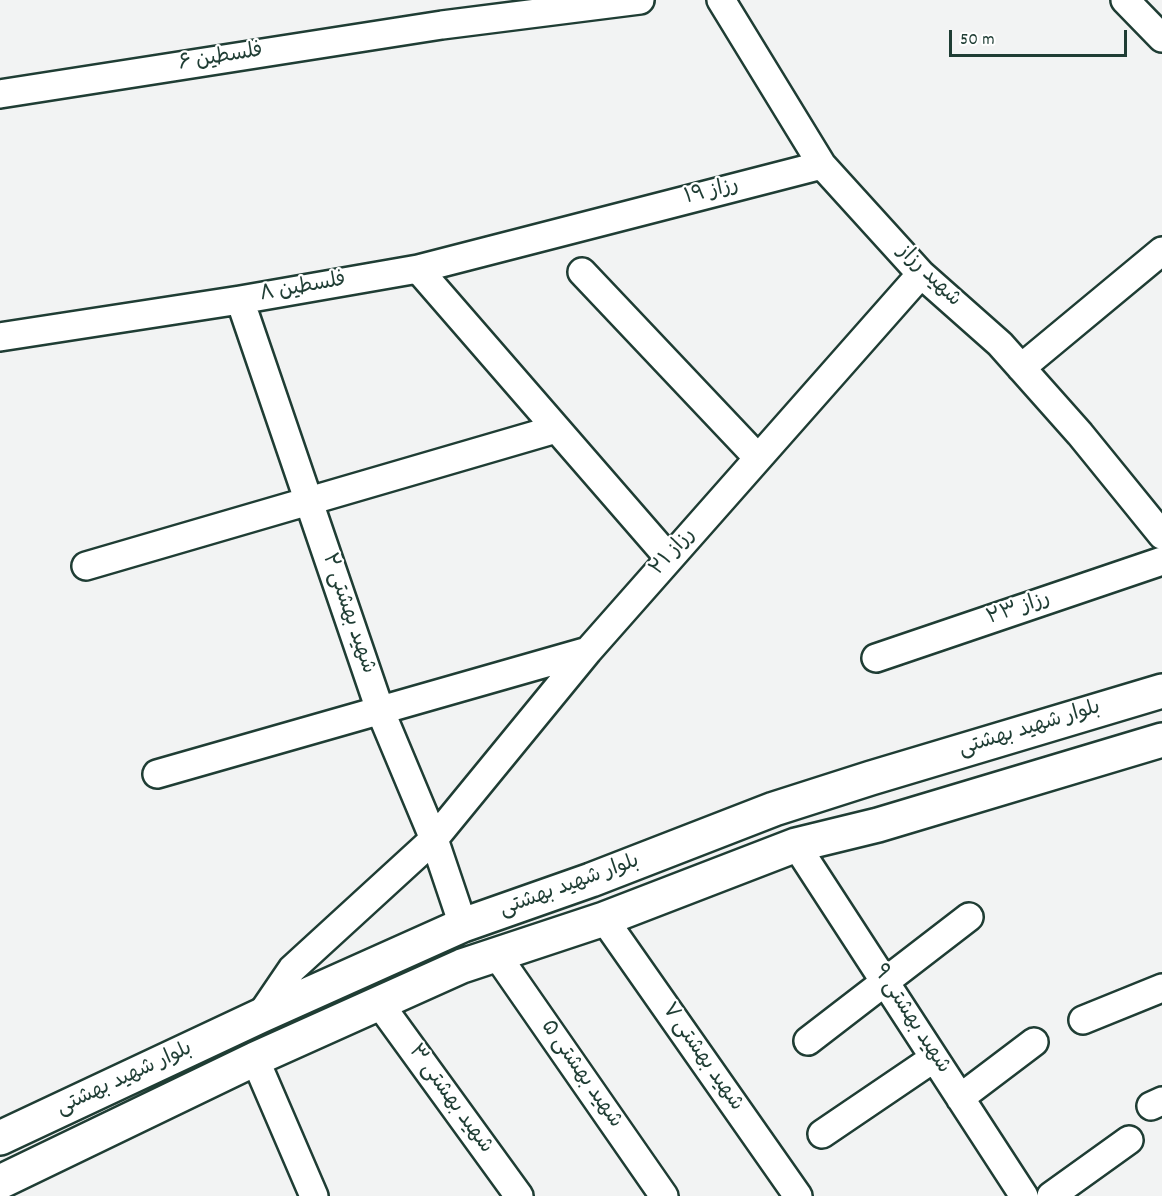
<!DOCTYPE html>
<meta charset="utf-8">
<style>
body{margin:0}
#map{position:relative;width:1162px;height:1196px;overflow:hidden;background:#f2f3f3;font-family:Dekko,sans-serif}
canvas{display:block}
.scale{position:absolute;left:949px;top:30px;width:178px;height:27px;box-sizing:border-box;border:3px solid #1f3d34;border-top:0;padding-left:8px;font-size:18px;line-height:21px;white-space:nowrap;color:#1f3d34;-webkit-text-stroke:4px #fff;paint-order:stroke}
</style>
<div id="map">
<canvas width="1162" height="1196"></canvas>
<div class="scale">50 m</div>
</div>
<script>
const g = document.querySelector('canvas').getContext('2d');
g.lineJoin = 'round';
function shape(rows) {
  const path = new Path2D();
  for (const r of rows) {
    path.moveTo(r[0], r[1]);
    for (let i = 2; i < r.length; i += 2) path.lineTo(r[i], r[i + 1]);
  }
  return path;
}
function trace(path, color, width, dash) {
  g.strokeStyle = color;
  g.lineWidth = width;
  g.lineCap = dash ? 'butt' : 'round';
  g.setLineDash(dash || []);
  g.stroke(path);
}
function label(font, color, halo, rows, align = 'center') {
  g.font = font + ' Dekko,"Playpen Sans Arabic",sans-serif';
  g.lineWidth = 4.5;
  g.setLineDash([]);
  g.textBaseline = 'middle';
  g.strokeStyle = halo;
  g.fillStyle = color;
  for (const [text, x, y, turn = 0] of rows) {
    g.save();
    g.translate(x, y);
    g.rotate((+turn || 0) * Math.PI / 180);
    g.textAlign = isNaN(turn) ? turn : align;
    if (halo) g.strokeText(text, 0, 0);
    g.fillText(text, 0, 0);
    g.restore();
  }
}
const minor = shape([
 [721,0,822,165,921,274,1000,344,1080,434,1162,535],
 [1125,0,1162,38],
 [0,94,442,25,640,0],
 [418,269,669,558],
 [582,272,758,458],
 [240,300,380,710,434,839,463,925],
 [0,337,240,300,418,269,822,165],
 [1021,368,1162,251],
 [86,566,556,429],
 [876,658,1162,561],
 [157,774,588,651],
 [796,845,1024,1196],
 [604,919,798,1196],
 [496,954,664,1196],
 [379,1003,519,1196],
 [260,1016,292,969,434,839,588,651,921,274],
 [1083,1020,1162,988],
 [808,1041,969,917],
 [255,1059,314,1196],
 [960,1098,1034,1042],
 [1151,1106,1162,1101],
 [822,1134,934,1058],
 [1051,1196,1129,1140]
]);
const major = shape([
 [0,1138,260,1016,463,925,591,880,774,809,871,778,1162,691],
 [0,1182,255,1059,462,966,604,919,796,845,878,825,1162,740]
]);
trace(minor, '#1f3d34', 32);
trace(major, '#1f3d34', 38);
trace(minor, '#fff', 27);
trace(major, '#fff', 33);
label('21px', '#1f3d34', '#fff', [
 ["فلسطین ۶",221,59,-9],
 ["رزاز ۱۹",712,193,-14],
 ["شهید رزاز",928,277,44],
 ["فلسطین ۸",303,289,-10],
 ["رزاز ۲۱",674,553,-48],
 ["رزاز ۲۳",1019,610,-19],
 ["شهید بهشتی ۲",347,614,71],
 ["بلوار شهید بهشتی",1030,730,-17],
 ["بلوار شهید بهشتی",570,887,-20],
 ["شهید بهشتی ۹",910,1020,57],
 ["شهید بهشتی ۷",701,1058,55],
 ["شهید بهشتی ۵",580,1075,55],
 ["بلوار شهید بهشتی",125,1080,-25],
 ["شهید بهشتی ۳",449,1100,54]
]);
</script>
